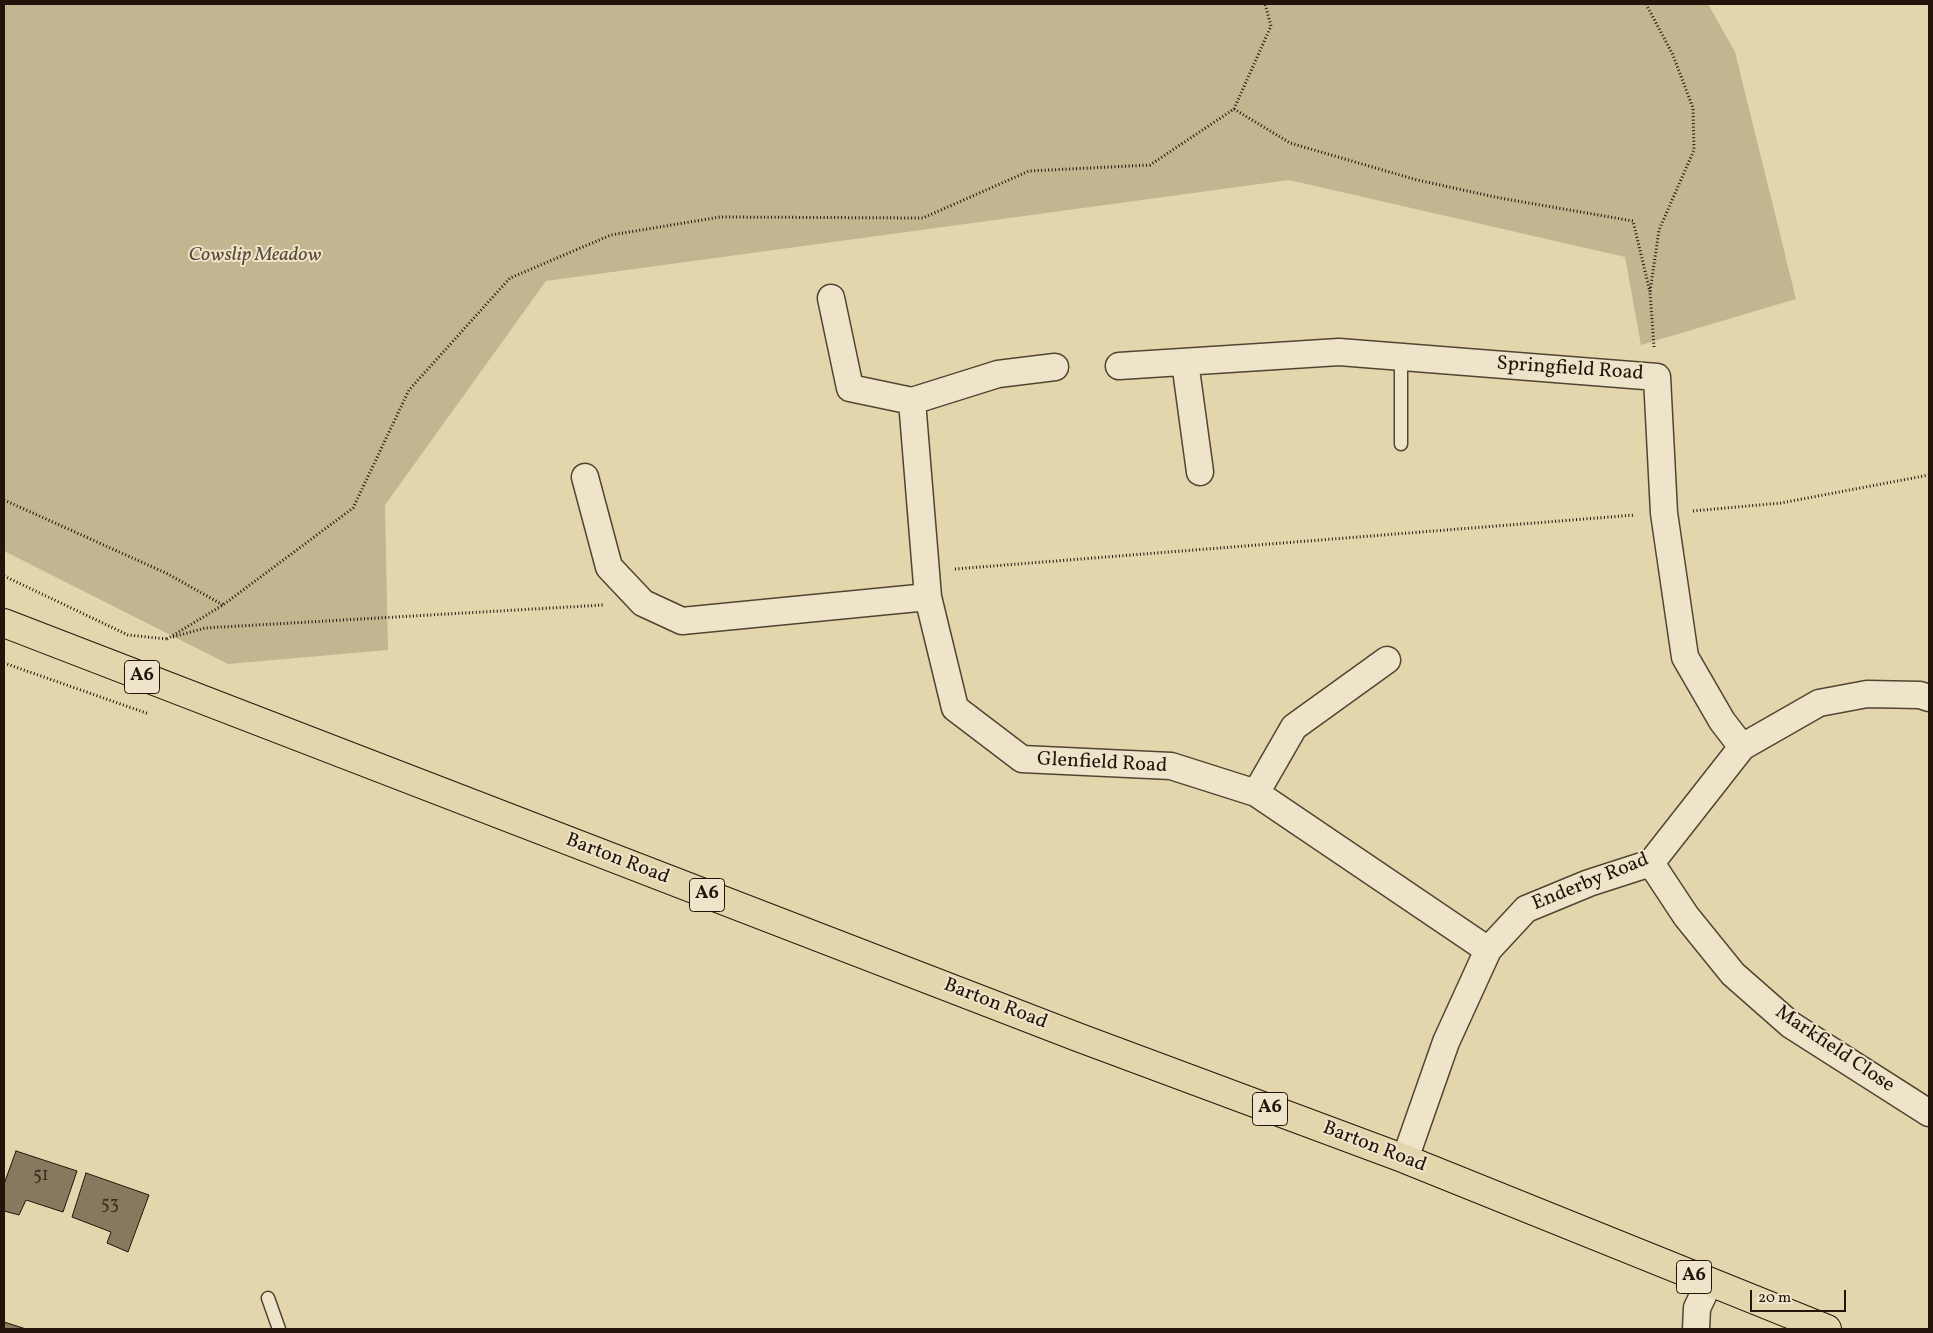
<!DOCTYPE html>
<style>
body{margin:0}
#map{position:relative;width:1933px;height:1333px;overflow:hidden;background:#e4d6ac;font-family:Vollkorn,serif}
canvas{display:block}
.frame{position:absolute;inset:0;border:5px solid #22140a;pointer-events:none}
.scale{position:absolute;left:1750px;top:1290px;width:96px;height:22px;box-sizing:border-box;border:2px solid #22140a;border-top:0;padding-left:6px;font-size:15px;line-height:18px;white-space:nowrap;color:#22140a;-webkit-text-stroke:4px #ede4c9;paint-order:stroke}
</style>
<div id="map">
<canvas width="1933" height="1333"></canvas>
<div class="frame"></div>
<div class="scale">20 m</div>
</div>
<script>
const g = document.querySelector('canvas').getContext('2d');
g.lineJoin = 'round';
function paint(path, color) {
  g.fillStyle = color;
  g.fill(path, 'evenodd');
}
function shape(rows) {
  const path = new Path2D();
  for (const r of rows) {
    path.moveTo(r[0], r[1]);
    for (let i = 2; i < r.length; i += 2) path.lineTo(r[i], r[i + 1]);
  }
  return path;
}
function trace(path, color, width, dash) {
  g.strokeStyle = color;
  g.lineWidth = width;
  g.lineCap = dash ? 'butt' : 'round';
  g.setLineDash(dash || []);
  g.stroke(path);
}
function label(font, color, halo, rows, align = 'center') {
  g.font = font + ' Vollkorn,serif';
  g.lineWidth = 4;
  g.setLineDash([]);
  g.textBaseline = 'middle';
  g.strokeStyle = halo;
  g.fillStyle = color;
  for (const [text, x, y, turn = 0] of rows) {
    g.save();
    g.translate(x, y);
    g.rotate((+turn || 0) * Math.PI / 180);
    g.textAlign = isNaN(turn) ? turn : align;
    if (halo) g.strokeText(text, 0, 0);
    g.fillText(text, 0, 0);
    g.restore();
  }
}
paint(shape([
 [4,4,1708,4,1735,52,1796,299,1641,345,1625,257,1289,180,546,281,385,505,388,650,228,664,4,551]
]), '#c3b590');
const building = shape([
 [16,1151,77,1171,63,1212,26,1200,19,1215,4,1211,4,1184,16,1151],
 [86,1173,149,1195,128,1252,107,1243,111,1232,72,1217,86,1173],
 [4,1322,26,1329,4,1329,4,1322]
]);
paint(building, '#87795e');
trace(building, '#22140a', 1);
const service = shape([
 [1401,357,1401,444],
 [268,1298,279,1329]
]);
const minor = shape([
 [831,298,850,388,912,401,928,597,955,708,1022,759,1171,766,1256,793,1488,950],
 [1185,362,1200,472],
 [1119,366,1339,352,1657,377,1664,513,1685,657,1722,721,1742,747],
 [912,401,998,374,1055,367],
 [585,477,609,567,643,603,682,621,928,597],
 [1256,793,1294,727,1387,660],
 [1651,863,1686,916,1733,974,1791,1025,1929,1113],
 [1405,1159,1446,1042,1488,950,1526,909,1589,883,1651,863,1742,747,1819,703,1867,694,1920,695,1929,698],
 [1696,1329,1697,1308,1709,1283]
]);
const trunk = shape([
 [4,623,1080,1038,1405,1159,1827,1329]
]);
trace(service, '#524432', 15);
trace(minor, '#524432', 29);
trace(trunk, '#22140a', 30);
trace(shape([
 [1646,4,1673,55,1693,108,1694,150,1659,230,1650,292,1654,347],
 [1234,109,1290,143,1417,180,1500,198,1633,221,1650,292],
 [4,500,168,574,223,605],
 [1693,511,1781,503,1929,475],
 [955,569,1635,515],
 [4,576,128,635,167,639],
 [173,637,205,628,603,605],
 [167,639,223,605,353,508,409,390,510,278,611,235,720,217,923,218,1029,171,1150,165,1234,109,1271,26,1265,4],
 [4,663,149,714]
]), '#22140a', 3, [1, 2.5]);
trace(service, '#ede4c9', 12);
trace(minor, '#ede4c9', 26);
trace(trunk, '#e4d6ac', 28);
label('18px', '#3b2d1f', null, [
 ["51",41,1177],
 ["53",110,1206]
]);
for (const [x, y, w] of [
 [142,677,35],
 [707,895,35],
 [1270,1109,35],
 [1694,1277,35]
]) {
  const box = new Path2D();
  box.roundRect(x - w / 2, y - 16.5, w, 33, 4);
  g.fillStyle = '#ede4c9';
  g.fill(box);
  trace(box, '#22140a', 1);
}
label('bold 19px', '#22140a', null, [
 ["A6",142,677],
 ["A6",707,895],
 ["A6",1270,1109],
 ["A6",1694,1277]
]);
label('italic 20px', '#5a4c39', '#ede4c9', [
 ["Cowslip Meadow",255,256]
]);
label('20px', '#22140a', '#ede4c9', [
 ["Springfield Road",1570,370,4],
 ["Glenfield Road",1102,764,3],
 ["Barton Road",617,860,21],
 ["Enderby Road",1591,883,-22],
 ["Barton Road",995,1005,21],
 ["Markfield Close",1834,1050,34],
 ["Barton Road",1374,1148,21]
]);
</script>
